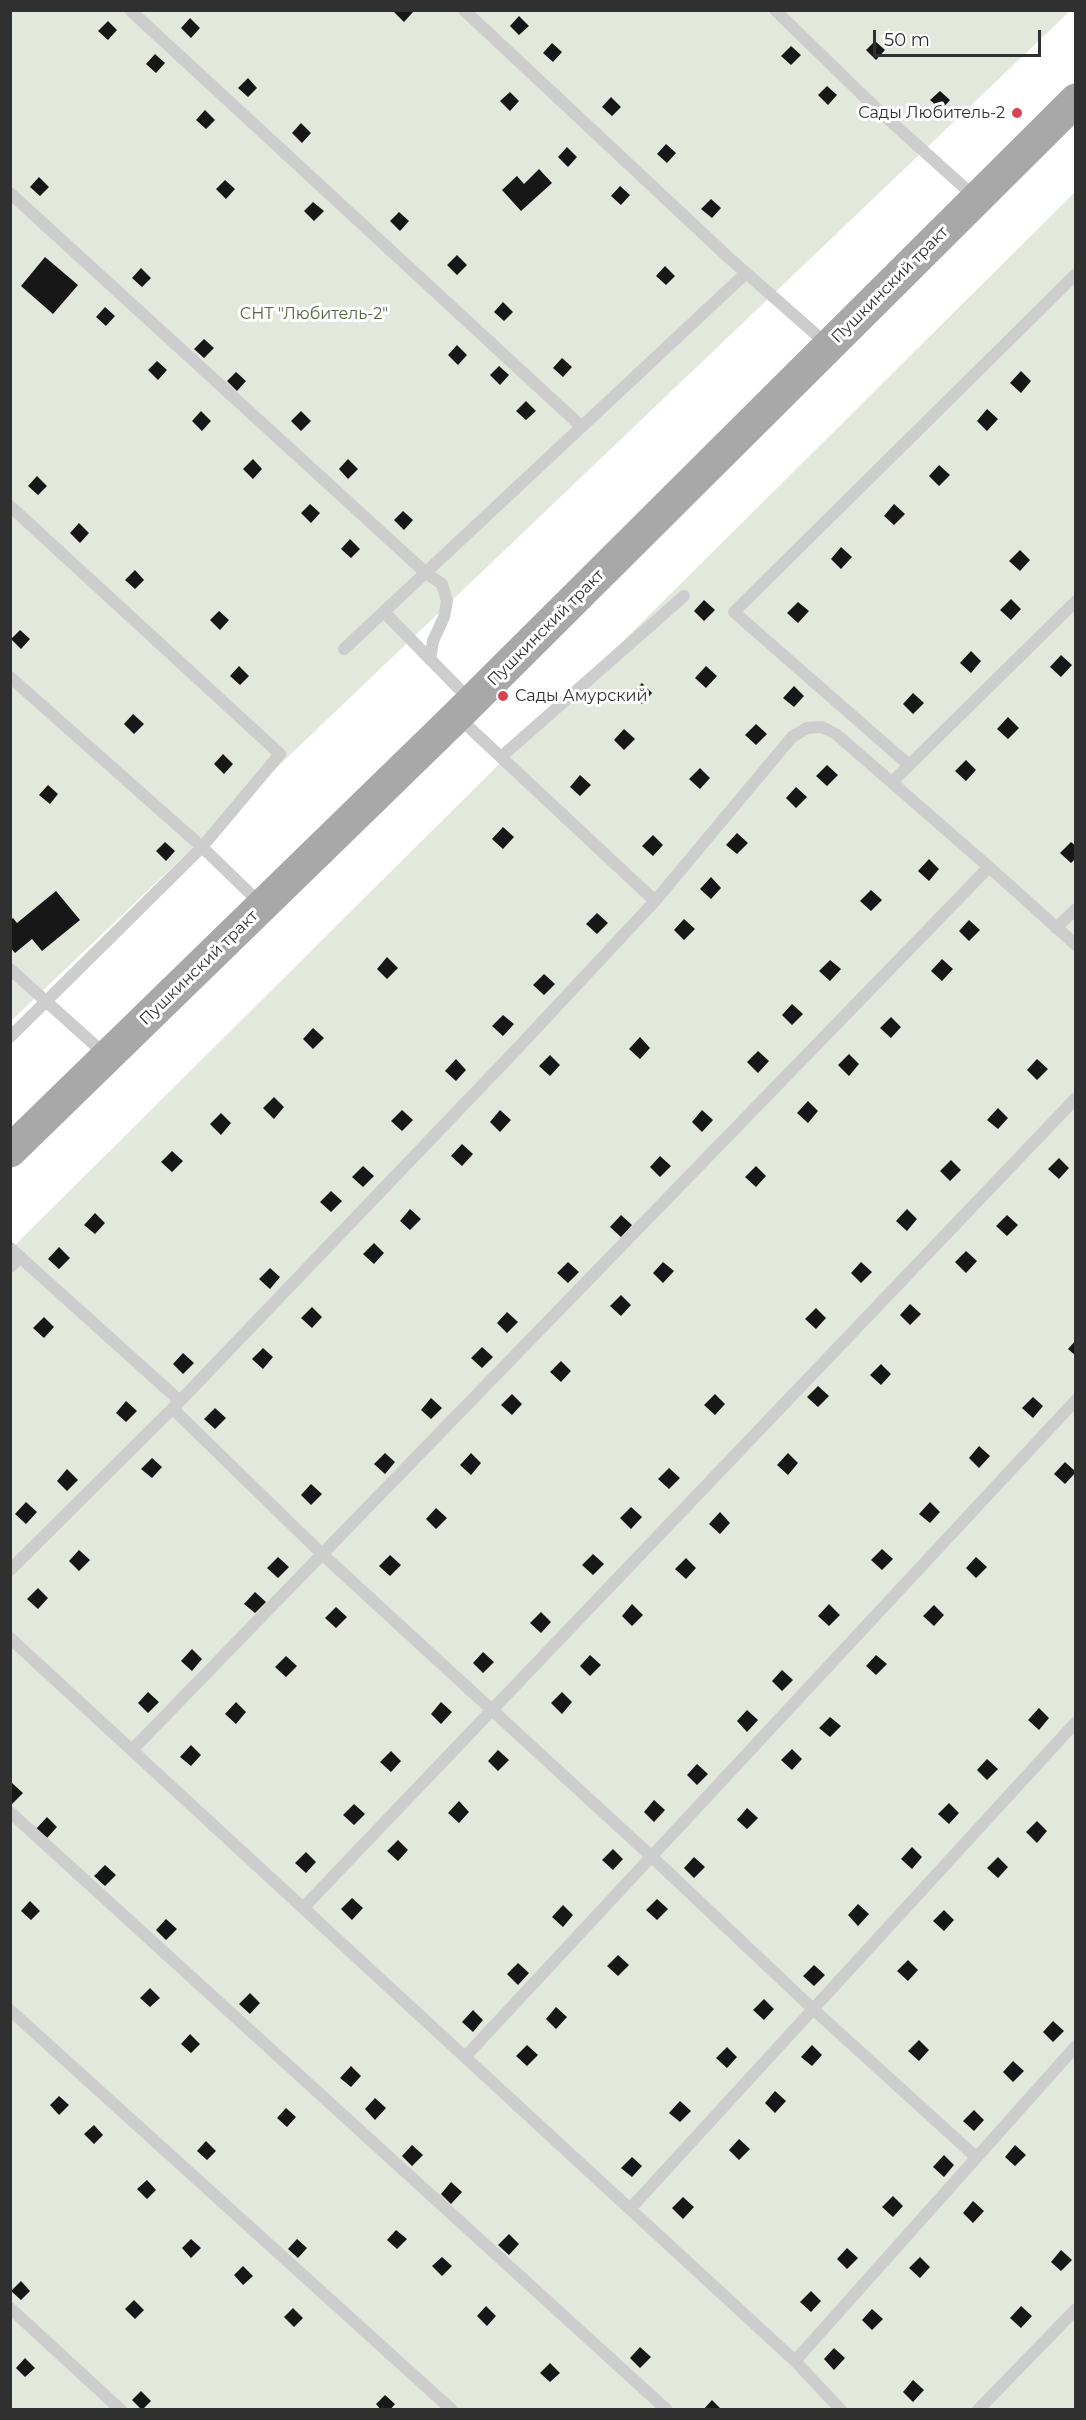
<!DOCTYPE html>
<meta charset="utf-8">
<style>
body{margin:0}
#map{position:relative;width:1086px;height:2420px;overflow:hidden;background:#fff;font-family:Montserrat,sans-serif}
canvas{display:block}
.frame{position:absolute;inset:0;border:12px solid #303030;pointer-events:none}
.scale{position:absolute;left:873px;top:30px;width:168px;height:27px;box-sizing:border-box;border:3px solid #303030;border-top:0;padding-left:8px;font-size:18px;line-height:21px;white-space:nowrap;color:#303030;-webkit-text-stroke:4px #fff;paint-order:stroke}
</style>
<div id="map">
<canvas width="1086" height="2420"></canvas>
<div class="frame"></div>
<div class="scale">50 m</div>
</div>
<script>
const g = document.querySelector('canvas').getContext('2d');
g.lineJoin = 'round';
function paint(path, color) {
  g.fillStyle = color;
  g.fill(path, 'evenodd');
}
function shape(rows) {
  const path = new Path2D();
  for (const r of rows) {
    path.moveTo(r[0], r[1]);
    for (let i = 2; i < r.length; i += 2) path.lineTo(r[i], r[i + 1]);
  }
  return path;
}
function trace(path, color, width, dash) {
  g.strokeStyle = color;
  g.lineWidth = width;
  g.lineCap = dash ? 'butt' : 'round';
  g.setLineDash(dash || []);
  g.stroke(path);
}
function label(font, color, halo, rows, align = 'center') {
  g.font = font + ' Montserrat,sans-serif';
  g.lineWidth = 6;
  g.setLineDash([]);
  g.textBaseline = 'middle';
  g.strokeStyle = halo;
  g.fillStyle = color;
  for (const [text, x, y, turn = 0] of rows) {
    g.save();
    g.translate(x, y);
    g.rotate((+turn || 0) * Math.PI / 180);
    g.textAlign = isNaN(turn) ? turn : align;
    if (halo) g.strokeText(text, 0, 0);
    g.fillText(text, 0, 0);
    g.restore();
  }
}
paint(shape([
 [11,11,1070,11,11,1021],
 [1075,192,1075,2409,11,2409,10,1250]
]), '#e3e8dc');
paint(shape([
 [396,10,412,10,413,12,404,22,394,12],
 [519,16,529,26,519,35,510,26],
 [190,18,200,28,191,38,181,28],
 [108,21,117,30,108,40,98,31],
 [875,41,885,50,876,60,866,50],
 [552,43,562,52,553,62,543,53],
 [791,46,801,55,791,65,781,56],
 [155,54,165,63,156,73,146,64],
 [248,78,257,88,248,97,238,88],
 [827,86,837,95,828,105,818,95],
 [940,91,950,100,941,110,930,100],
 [510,92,519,101,510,111,500,101],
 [611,97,621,107,612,116,602,107],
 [205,110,215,120,206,129,196,120],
 [301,123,311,133,302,143,292,133],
 [666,144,676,153,667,163,657,154],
 [567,147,577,157,568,167,558,157],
 [539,169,552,183,521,211,502,190,517,176,524,184],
 [39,177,49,187,40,196,30,187],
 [225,180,235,189,226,199,216,189],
 [620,186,630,195,621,205,611,196],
 [711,199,721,208,712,218,701,209],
 [313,202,324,211,314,221,304,211],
 [399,212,409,221,400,231,390,221],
 [457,255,467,265,457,275,447,265],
 [45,257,78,285,53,314,21,286],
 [665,266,675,276,666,285,656,276],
 [141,268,151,278,142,287,132,278],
 [503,302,513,312,504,321,494,312],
 [105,307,115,316,106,326,96,317],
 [204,339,214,348,204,358,194,349],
 [457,345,467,355,458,365,448,355],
 [562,358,572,367,563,377,553,368],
 [157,361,167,370,158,380,148,370],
 [499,366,509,375,500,385,490,375],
 [1021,371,1031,381,1021,393,1010,383],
 [236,372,246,381,237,391,227,381],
 [526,401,536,411,526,420,516,411],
 [987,409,998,419,987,431,977,421],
 [201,411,211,421,202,431,192,421],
 [301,411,311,421,301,431,291,421],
 [253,459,262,469,253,479,243,469],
 [348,459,358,469,348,479,339,469],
 [939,465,950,475,939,486,929,476],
 [37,476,47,486,38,495,28,486],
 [310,504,320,513,311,523,301,513],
 [894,504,905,514,894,525,884,516],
 [403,511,413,520,404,530,394,520],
 [79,523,89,533,80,543,70,533],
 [350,539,360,549,351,558,341,549],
 [841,547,852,557,841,569,831,559],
 [1020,550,1030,560,1020,571,1009,561],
 [135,570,144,580,135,589,125,580],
 [1011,599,1021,609,1011,620,1000,610],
 [704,600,715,610,704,621,694,611],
 [798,602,809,611,798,623,787,613],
 [219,611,229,620,220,630,210,620],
 [20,630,30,639,21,649,11,639],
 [971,651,981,661,971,673,960,663],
 [1061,655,1072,665,1061,677,1050,667],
 [239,666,249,676,240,685,230,676],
 [706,666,717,676,706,688,695,678],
 [642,683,652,693,642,704,631,694],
 [794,686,804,696,794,707,783,698],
 [913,693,924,703,913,714,903,704],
 [133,714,144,724,134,734,124,724],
 [1008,717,1019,728,1008,739,997,729],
 [756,724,767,734,756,745,745,735],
 [624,729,635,739,624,750,614,740],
 [223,754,233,764,224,774,214,764],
 [966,760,976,770,966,781,955,771],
 [827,765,838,775,827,786,816,776],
 [700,768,710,778,700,789,689,779],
 [580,775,591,785,580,796,570,787],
 [48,785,58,794,50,804,39,795],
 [796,787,807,797,796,808,786,798],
 [503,827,514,837,503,849,492,839],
 [737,833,748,843,737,854,726,845],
 [653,835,663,845,653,856,642,846],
 [165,842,175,851,166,861,156,851],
 [1071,842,1076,846,1076,858,1071,863,1060,853],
 [929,859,939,869,929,881,918,871],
 [711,877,721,888,711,899,700,889],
 [871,890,882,900,871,911,860,901],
 [56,891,80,920,42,951,32,939,15,953,10,947,10,920,13,918,17,923],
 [597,913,608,923,597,934,586,924],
 [684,919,695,929,684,940,674,930],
 [969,920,980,930,969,941,959,931],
 [387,957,398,968,387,979,377,969],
 [942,959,953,969,942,981,931,971],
 [830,960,841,969,830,981,819,971],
 [544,974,555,984,544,995,533,985],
 [792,1004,803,1014,792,1025,782,1015],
 [503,1015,514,1024,503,1036,492,1026],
 [891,1017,901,1027,891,1038,880,1028],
 [313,1028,324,1038,313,1049,303,1039],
 [640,1037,650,1048,640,1059,629,1049],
 [758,1051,769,1061,758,1073,747,1062],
 [849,1054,859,1064,849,1076,838,1065],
 [550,1055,560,1065,550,1076,539,1066],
 [456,1059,466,1070,456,1081,445,1071],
 [1037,1059,1048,1069,1037,1080,1027,1070],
 [274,1097,284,1107,274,1119,263,1108],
 [808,1101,818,1111,808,1123,797,1113],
 [998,1108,1008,1118,998,1129,987,1120],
 [402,1110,413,1120,402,1131,391,1121],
 [500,1110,511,1120,500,1132,490,1122],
 [702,1110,713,1120,702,1132,692,1122],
 [221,1113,231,1123,221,1135,210,1124],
 [462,1144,473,1154,462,1166,451,1156],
 [172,1151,183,1161,172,1172,161,1162],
 [660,1156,671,1166,660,1177,650,1167],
 [1059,1158,1069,1168,1059,1179,1048,1169],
 [951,1160,961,1170,950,1181,940,1171],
 [363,1166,374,1176,363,1187,352,1177],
 [756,1166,766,1176,756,1187,745,1177],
 [331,1191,342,1201,331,1212,320,1202],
 [410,1209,421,1219,410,1230,400,1221],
 [907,1209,917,1219,907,1231,896,1221],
 [95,1213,105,1223,95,1234,84,1225],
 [621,1215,632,1225,621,1237,610,1227],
 [1007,1215,1018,1225,1007,1236,996,1226],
 [374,1243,384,1253,374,1264,363,1254],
 [59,1247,70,1258,59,1269,48,1259],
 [966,1251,977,1261,966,1273,955,1262],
 [568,1262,579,1272,568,1283,557,1273],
 [663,1262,674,1271,663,1283,653,1273],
 [861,1262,872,1272,861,1283,851,1273],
 [270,1268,280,1277,270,1289,259,1279],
 [621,1295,631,1305,621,1316,610,1306],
 [910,1304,921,1314,910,1325,900,1315],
 [312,1307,322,1317,312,1328,301,1318],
 [816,1308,826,1318,816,1329,805,1319],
 [507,1312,518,1322,507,1333,497,1323],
 [44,1317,54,1327,44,1338,33,1328],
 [1076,1340,1076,1356,1068,1349],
 [482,1347,493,1357,482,1368,471,1358],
 [263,1348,273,1357,263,1369,252,1359],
 [183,1353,194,1363,183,1374,173,1364],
 [561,1361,571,1371,561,1382,550,1372],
 [881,1364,891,1374,881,1385,870,1375],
 [818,1386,829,1396,818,1407,807,1397],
 [512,1394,522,1404,512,1415,501,1405],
 [715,1394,725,1404,715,1415,704,1405],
 [1033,1397,1043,1406,1033,1418,1022,1408],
 [431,1398,442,1408,431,1419,421,1410],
 [126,1401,137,1411,126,1422,116,1413],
 [215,1408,226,1418,215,1429,204,1419],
 [979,1446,990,1456,979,1468,969,1458],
 [385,1453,395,1462,385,1474,374,1464],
 [471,1453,481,1463,471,1475,460,1465],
 [788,1453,798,1463,788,1475,777,1465],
 [152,1458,162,1467,152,1478,141,1469],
 [1065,1462,1076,1472,1065,1484,1054,1474],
 [669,1468,680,1478,669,1489,658,1479],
 [67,1469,78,1480,67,1491,57,1481],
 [311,1484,322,1494,311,1505,301,1495],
 [26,1502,37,1512,26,1524,15,1514],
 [930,1502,940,1512,930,1523,919,1514],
 [631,1507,642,1517,631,1529,620,1518],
 [436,1508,447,1518,436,1529,426,1519],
 [720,1512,730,1523,720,1534,709,1524],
 [882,1549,893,1559,882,1570,871,1560],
 [79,1550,90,1560,79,1571,69,1561],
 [593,1554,604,1564,593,1575,582,1565],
 [390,1555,401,1565,390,1576,379,1566],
 [278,1557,289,1567,278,1578,267,1568],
 [976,1557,987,1567,976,1578,966,1568],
 [686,1558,696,1568,686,1579,675,1569],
 [38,1588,48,1598,38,1609,27,1599],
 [255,1592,266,1602,255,1613,244,1604],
 [632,1604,643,1615,632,1626,622,1616],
 [829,1604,840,1615,829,1626,818,1616],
 [934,1605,944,1615,934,1626,923,1616],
 [336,1607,347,1617,336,1628,325,1618],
 [541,1612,551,1622,541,1633,530,1623],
 [192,1649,202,1659,192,1671,181,1661],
 [483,1652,494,1662,483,1673,473,1663],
 [590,1655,601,1665,590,1676,580,1666],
 [876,1655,887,1664,876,1675,866,1666],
 [286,1656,297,1666,286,1677,275,1667],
 [782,1670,793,1680,782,1691,772,1681],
 [148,1692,159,1702,148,1713,138,1703],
 [562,1692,572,1702,562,1714,551,1703],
 [236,1702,246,1712,236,1724,225,1714],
 [441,1702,452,1712,441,1724,431,1714],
 [1039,1708,1049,1718,1039,1730,1028,1720],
 [747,1710,758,1720,747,1732,737,1721],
 [830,1717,841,1726,830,1737,819,1728],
 [191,1745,201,1755,191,1766,180,1757],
 [792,1749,802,1759,792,1770,781,1760],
 [498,1750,509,1760,498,1771,488,1761],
 [391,1751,401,1761,391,1772,380,1762],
 [987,1759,998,1769,987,1780,977,1770],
 [697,1764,708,1774,697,1785,687,1775],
 [12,1783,23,1793,12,1804,10,1785],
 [654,1800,665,1810,654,1822,644,1812],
 [459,1801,469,1812,459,1823,448,1813],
 [949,1803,959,1813,949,1824,938,1814],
 [354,1804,365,1814,354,1825,343,1815],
 [747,1808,758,1818,747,1829,737,1820],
 [47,1817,57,1827,47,1838,36,1829],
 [1037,1821,1047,1831,1037,1843,1026,1832],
 [398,1840,408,1850,398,1861,387,1851],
 [912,1847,922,1857,912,1869,901,1859],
 [613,1849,623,1859,613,1870,602,1860],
 [306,1852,316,1862,306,1873,295,1863],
 [694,1857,705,1867,694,1878,684,1868],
 [998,1857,1008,1867,998,1878,987,1868],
 [105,1865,116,1875,105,1886,94,1876],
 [352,1898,363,1908,352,1920,341,1909],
 [657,1899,668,1909,657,1920,646,1910],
 [30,1901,40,1911,31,1920,21,1911],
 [858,1904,869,1914,858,1926,848,1915],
 [563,1905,573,1915,563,1927,552,1917],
 [944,1910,954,1920,944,1931,933,1921],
 [166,1919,177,1929,166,1940,156,1930],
 [618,1955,629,1965,618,1976,607,1966],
 [908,1960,918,1970,908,1981,897,1971],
 [518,1963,529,1973,518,1985,507,1974],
 [814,1965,825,1975,814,1986,803,1976],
 [150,1988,160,1998,150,2007,140,1998],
 [250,1993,260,2003,250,2014,239,2004],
 [764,1999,774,2009,764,2020,753,2010],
 [556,2007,567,2017,556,2029,546,2019],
 [473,2010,483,2020,473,2032,462,2022],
 [1053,2021,1064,2031,1053,2042,1043,2032],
 [190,2034,200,2044,191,2053,181,2044],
 [919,2040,929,2050,919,2061,908,2051],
 [527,2045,538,2055,527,2066,516,2056],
 [812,2045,822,2055,812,2066,801,2057],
 [727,2047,737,2057,727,2068,716,2058],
 [1013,2061,1024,2071,1013,2082,1003,2072],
 [351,2066,361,2076,351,2087,340,2078],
 [775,2091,786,2101,775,2113,765,2103],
 [59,2096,69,2105,59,2115,50,2105],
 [375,2098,386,2108,375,2120,365,2109],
 [680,2101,691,2111,680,2122,669,2113],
 [286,2108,296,2117,287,2127,277,2118],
 [974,2110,984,2120,974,2131,963,2121],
 [94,2125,103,2135,94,2144,84,2134],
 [739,2139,750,2149,739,2160,729,2150],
 [206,2141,216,2151,207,2160,197,2151],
 [412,2145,423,2155,412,2166,402,2156],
 [1015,2145,1026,2155,1015,2166,1005,2157],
 [944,2155,954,2165,944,2177,933,2167],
 [632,2157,642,2166,632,2177,621,2168],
 [147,2180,156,2190,147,2199,137,2189],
 [451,2182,462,2192,451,2204,441,2194],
 [893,2196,903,2206,893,2217,882,2207],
 [683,2197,694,2207,683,2219,672,2208],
 [973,2201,984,2211,973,2223,963,2213],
 [396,2230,407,2239,397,2249,387,2240],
 [509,2234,519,2244,509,2255,498,2245],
 [191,2239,201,2248,191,2258,182,2248],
 [297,2239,307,2248,298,2258,288,2249],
 [847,2248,858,2258,847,2269,837,2259],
 [1061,2250,1072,2260,1061,2271,1051,2262],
 [442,2257,452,2266,442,2276,432,2266],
 [920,2257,930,2267,920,2278,909,2268],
 [243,2266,253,2276,243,2285,234,2275],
 [21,2281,30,2291,21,2300,11,2291],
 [811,2291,821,2301,811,2312,800,2302],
 [134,2300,144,2310,135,2319,125,2309],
 [486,2306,496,2316,487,2326,477,2316],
 [1021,2306,1032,2316,1021,2328,1010,2318],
 [293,2308,303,2318,294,2327,284,2317],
 [872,2309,883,2319,872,2330,862,2320],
 [640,2347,651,2357,640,2368,630,2358],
 [834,2348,845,2358,834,2370,824,2359],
 [25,2358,35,2368,25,2377,16,2368],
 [550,2363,560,2373,550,2382,540,2373],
 [913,2380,924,2390,913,2402,903,2392],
 [141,2391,151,2401,142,2410,132,2400],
 [385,2395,395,2404,390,2410,381,2410,376,2404],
 [712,2400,722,2410,703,2410]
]), '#171717');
trace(shape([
 [130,10,582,427],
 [464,10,728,257,828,345],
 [775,10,878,110,976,198],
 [10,193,426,573,442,584,447,601,444,617,433,641,430,660],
 [10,506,280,754,202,847,10,1037],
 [384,612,471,701],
 [344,649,746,273],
 [10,677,202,847,262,905],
 [458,717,655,901],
 [501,757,684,596],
 [909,765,734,612,1076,274],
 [892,782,1076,601],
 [1056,928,1076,909],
 [10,969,107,1056],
 [10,1248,180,1401],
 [10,1267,21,1257],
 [173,1409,322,1554,651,1856,813,2009,976,2157],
 [10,1570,180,1401,515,1051,655,901,792,737,807,728,822,727,836,734,989,867,1076,945],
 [10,1638,795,2361,841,2410],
 [132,1750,989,867],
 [10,1812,667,2410],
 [303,1908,1076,1098],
 [10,2010,452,2410],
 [465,2057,1076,1400],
 [630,2209,1076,1722],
 [10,2308,121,2410],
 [795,2361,1076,2046],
 [978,2410,1076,2309]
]), '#cdcdcd', 12);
trace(shape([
 [10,1151,457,716,1076,100]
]), '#a8a8a8', 33);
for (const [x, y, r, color] of [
 [1017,113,6,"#d44454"],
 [503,696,6,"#d44454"]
]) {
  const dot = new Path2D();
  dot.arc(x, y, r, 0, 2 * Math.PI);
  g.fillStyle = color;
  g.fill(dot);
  trace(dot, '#fff', 2);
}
label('16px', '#303030', '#fff', [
 ["Сады Любитель-2",1005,113],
 ["Сады Амурский",515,696,"left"]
], 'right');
label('16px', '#303030', '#fff', [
 ["Пушкинский тракт",890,285,-45],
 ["Пушкинский тракт",546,628,-45],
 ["Пушкинский тракт",199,968,-44]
]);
label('16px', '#546741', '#fff', [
 ["СНТ \"Любитель-2\"",314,314]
]);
</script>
